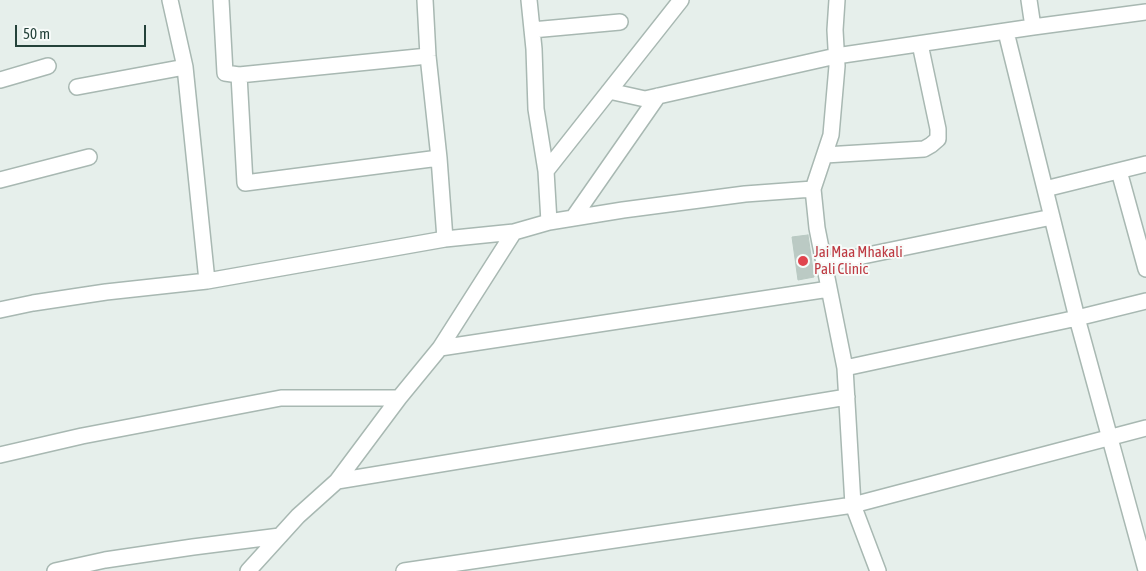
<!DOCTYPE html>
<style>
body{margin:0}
#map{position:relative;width:1146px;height:571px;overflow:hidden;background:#e6efeb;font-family:"Asap Condensed",sans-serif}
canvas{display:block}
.scale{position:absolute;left:15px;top:25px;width:131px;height:22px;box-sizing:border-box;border:2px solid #24423a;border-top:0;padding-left:6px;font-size:15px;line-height:18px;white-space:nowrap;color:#24423a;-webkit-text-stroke:4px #f7fbf9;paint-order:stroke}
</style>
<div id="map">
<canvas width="1146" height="571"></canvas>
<div class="scale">50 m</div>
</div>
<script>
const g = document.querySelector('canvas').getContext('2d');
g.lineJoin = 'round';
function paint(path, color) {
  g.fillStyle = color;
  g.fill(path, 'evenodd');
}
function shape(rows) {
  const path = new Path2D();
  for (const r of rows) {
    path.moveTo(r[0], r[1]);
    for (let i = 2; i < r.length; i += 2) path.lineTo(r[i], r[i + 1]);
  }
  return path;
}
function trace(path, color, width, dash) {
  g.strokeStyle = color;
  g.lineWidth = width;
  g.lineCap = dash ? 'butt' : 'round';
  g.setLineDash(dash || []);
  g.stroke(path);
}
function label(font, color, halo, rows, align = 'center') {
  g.font = font + ' "Asap Condensed",sans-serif';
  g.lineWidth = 4;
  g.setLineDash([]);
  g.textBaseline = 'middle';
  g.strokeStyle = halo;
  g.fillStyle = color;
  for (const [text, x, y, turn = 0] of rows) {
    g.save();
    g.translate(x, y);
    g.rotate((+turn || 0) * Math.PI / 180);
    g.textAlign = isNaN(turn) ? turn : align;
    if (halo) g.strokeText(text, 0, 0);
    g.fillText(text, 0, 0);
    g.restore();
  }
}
const building = shape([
 [808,235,814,277,798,280,792,237,808,235]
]);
paint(building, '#bbcac4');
trace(building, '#b8c9c2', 1);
const minor = shape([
 [170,0,185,67,207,281],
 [221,0,225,73,239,75],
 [425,0,428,56,439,158,445,239],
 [529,0,534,49,536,109,546,171],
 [837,0,835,30,837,66,831,135,813,189,817,228,845,368,853,505,878,571],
 [1029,0,1033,27],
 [532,30,620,22],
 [1006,32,1077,318,1146,570],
 [428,56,239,75,245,183,439,158],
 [0,80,48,66],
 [77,87,185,67],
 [609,91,645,99,836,56,1033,27,1146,12],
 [825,155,924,149,931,145,938,139,938,129,920,44],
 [1119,171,1146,269],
 [0,180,89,157],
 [1045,189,1146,164],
 [573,218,658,96],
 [549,222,546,171,681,0],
 [824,264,1052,217],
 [0,310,33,303,106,292,207,281,445,239,514,232,549,222,623,210,745,194,813,189],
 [440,348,829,289],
 [845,368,1077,318,1146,301],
 [0,455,82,436,281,398,399,398],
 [337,481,847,397],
 [55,571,105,560,193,547,280,536],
 [248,571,298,516,337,481,399,398,440,348,514,232],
 [404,571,853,505,1146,428]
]);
trace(minor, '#a8b8b2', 18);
trace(minor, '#fff', 15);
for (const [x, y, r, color] of [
 [803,261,6,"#e0444e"]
]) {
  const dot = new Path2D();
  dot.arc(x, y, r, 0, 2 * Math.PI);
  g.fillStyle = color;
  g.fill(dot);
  trace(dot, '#f7fbf9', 2);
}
label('15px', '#be3a42', '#f7fbf9', [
 ["Jai Maa Mhakali",814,252],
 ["Pali Clinic",814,269]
], 'left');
</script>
